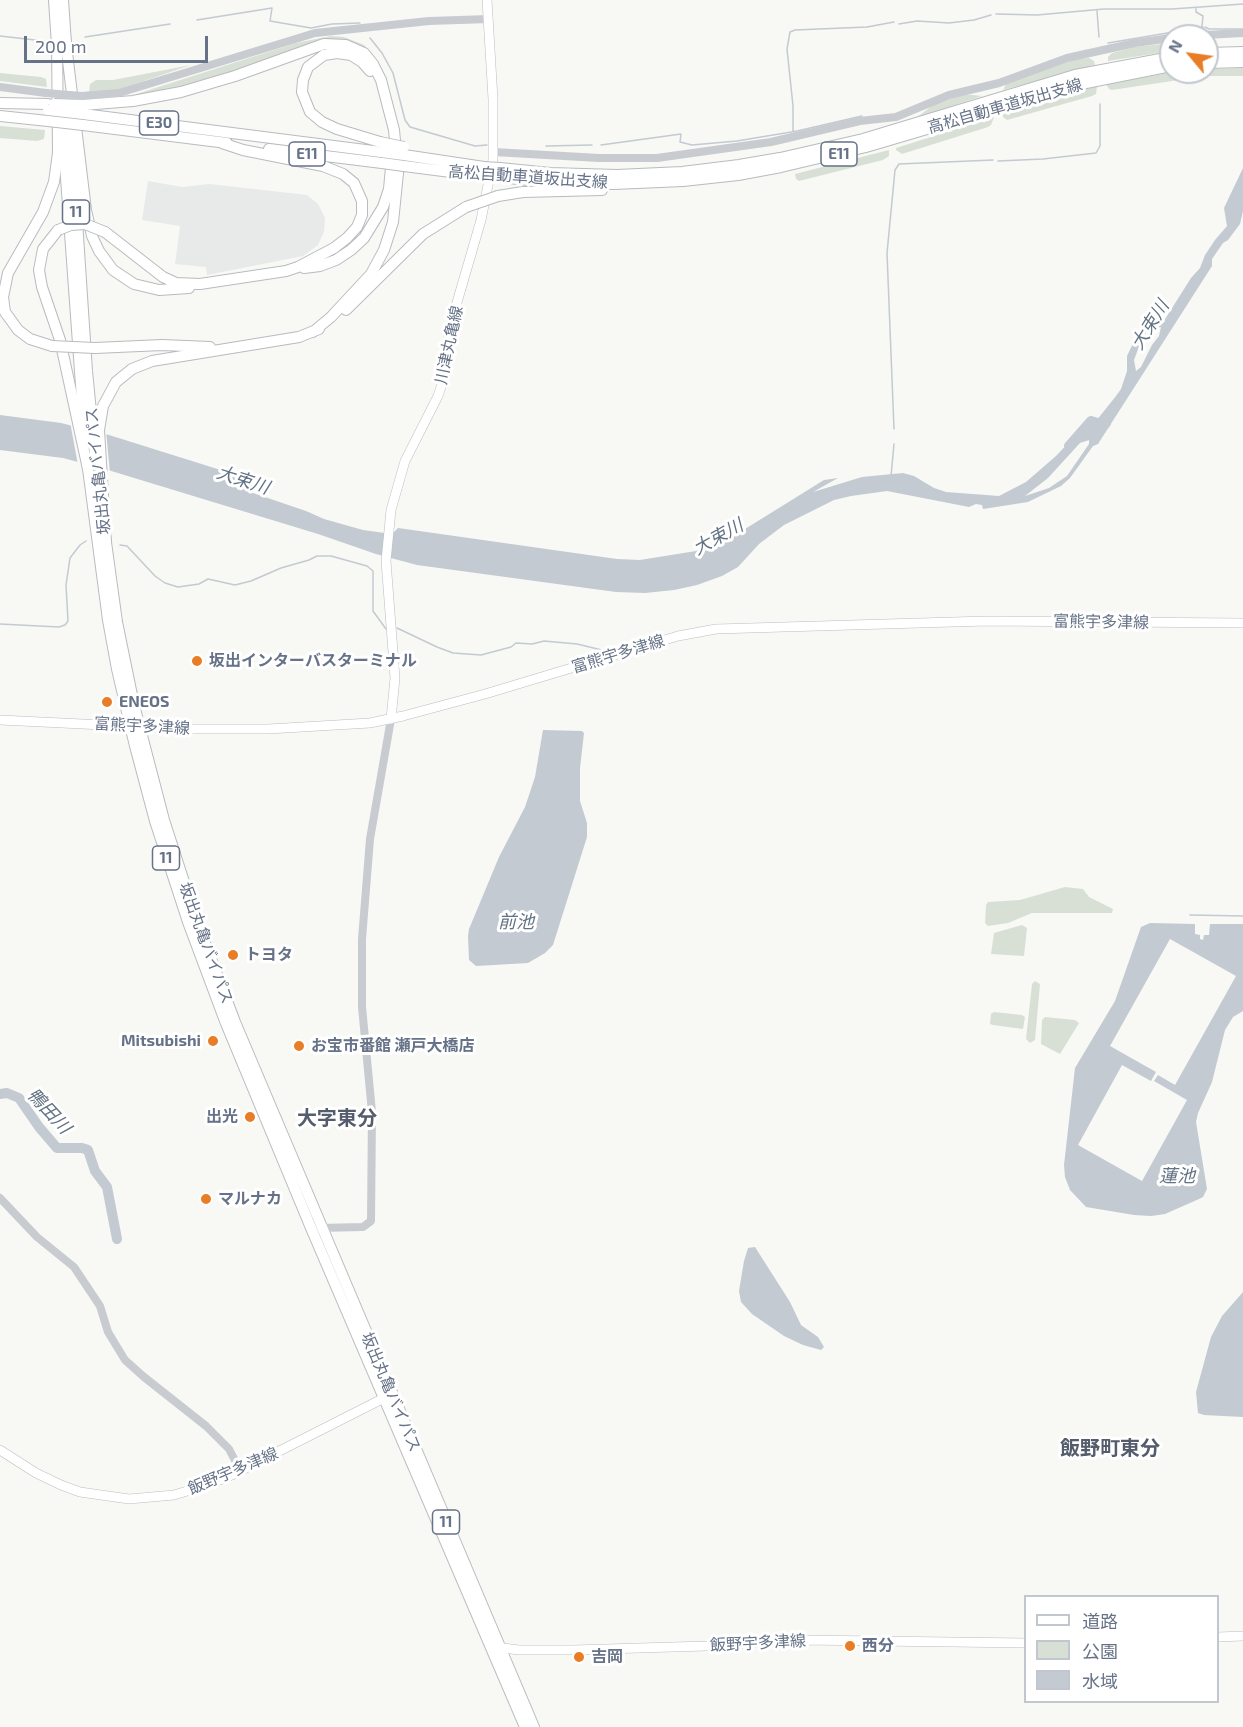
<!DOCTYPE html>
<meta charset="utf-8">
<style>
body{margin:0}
#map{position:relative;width:1243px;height:1727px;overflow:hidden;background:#f8f8f5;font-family:"Exo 2","Noto Sans JP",sans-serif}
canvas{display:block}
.legend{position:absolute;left:1024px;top:1595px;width:195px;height:108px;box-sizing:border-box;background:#fff;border:2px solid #c2c7cf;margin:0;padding:8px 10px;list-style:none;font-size:18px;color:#667287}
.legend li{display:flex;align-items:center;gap:12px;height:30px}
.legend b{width:30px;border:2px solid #c2c7cf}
.north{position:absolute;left:1159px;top:24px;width:60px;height:60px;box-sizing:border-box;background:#fff;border:2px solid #c2c7cf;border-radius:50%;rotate:299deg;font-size:16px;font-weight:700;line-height:24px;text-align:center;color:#667287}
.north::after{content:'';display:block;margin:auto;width:21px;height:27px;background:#e87d26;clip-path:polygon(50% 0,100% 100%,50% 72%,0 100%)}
.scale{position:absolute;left:24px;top:36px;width:184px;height:27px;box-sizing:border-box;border:3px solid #667287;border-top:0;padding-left:8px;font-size:18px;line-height:21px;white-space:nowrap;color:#667287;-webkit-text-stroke:4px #fff;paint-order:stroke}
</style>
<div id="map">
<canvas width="1243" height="1727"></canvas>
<ul class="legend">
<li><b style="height:8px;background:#fff"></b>道路</li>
<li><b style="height:16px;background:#d8e0d6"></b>公園</li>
<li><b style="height:16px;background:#c3cad1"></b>水域</li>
</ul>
<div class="north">N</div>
<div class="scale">200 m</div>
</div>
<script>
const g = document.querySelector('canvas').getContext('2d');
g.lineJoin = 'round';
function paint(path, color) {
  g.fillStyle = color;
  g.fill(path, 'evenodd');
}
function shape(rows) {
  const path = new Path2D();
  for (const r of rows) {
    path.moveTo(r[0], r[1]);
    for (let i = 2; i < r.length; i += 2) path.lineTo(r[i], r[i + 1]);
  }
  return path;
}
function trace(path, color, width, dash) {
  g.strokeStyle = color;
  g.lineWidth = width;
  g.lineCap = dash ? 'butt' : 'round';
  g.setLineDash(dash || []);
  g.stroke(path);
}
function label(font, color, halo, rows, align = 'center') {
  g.font = font + ' "Exo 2","Noto Sans JP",sans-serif';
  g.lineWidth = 6;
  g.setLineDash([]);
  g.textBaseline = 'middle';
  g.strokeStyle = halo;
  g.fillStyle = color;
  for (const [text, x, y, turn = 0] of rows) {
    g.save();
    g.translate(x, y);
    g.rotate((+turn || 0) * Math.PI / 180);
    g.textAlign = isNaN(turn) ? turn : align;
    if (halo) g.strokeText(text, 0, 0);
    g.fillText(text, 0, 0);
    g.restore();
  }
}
paint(shape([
 [148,181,182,187,209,184,307,195,318,204,325,218,324,232,318,245,303,256,207,275,206,267,175,264,180,226,142,220]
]), '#e8e9e9');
paint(shape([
 [331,36,344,37,364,45,377,61,342,42,171,91,124,98,296,43],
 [1171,43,1171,51,1108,61,1108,57,1112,53,1134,47],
 [1089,58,1094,61,1095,65,1003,90,1006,84,1043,69,1078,59],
 [191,65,118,90,89,93,90,84,96,80,113,80],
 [1243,68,1243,76,1206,76,1204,72,1207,72,1207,69],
 [1194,72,1192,78,1112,90,1109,89,1106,84,1167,73],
 [0,73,41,77,46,79,47,87,0,81],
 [1097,86,1096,94,1092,96,1007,120,1003,117,1003,112],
 [964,94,982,96,916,118,933,105],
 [994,117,991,125,988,127,902,154,896,150,896,148],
 [0,126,45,130,44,139,37,141,0,138],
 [889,150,889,156,883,160,799,181,796,179,795,174],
 [1065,887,1083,889,1089,897,1113,909,1112,913,1032,913,1008,923,988,926,985,923,986,905,988,902,1020,900],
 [1022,925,1027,928,1024,956,991,954,994,933],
 [1035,981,1040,984,1035,1040,1030,1043,1026,1039,1032,984],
 [994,1012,1022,1015,1025,1017,1023,1029,993,1025,990,1024,991,1014],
 [1045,1017,1075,1020,1079,1023,1060,1054,1041,1044,1042,1020]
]), '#d8e0d6');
paint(shape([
 [1243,168,1243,211,1240,224,1228,240,1223,243,1212,259,1212,266,1098,444,1093,446,1070,478,1061,486,1028,502,983,509,982,505,976,504,969,507,887,491,851,496,834,500,784,525,759,544,738,567,722,576,697,585,674,590,645,593,616,592,417,565,376,554,318,534,108,470,63,458,0,450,0,415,61,423,109,435,227,472,235,476,236,483,253,493,306,511,324,519,363,530,392,534,398,528,617,559,640,560,696,551,737,534,824,480,838,478,813,492,862,477,903,473,914,476,934,488,946,492,999,496,1026,482,1056,456,1073,438,1088,431,1116,396,1121,389,1127,371,1127,356,1139,331,1145,326,1162,324,1191,278,1200,268,1205,255,1215,240,1227,226,1224,208],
 [1161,327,1159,336,1152,345,1141,367,1136,371,1134,360,1143,336,1149,330],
 [1089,440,1089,444,1067,476,1049,488,1025,496,1048,478,1080,443],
 [543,730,582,731,584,733,580,768,580,801,587,823,587,837,553,945,545,953,528,963,476,966,469,960,468,936,469,929,499,857,525,807,535,777],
 [1150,923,1195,924,1195,934,1200,935,1200,939,1203,940,1204,935,1209,935,1210,924,1243,924,1243,1011,1233,1017,1225,1030,1212,1082,1198,1113,1196,1122,1207,1189,1203,1197,1199,1199,1165,1214,1151,1216,1134,1215,1086,1207,1070,1190,1065,1177,1064,1165,1075,1068,1115,1001,1141,927],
 [1170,939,1236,976,1175,1085,1158,1075,1154,1081,1187,1100,1142,1181,1078,1145,1122,1065,1151,1081,1156,1072,1110,1046],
 [755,1247,790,1302,801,1325,818,1337,824,1347,821,1350,803,1345,784,1336,752,1314,741,1302,739,1291,744,1261,748,1248],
 [1243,1292,1243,1417,1204,1415,1198,1413,1196,1392,1211,1337,1222,1316]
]), '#c3cad1');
paint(shape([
 [70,422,106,431,110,473,78,465]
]), '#f8f8f5');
trace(shape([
 [1196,8,1196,12,1203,16,1202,26],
 [1097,11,1099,37],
 [996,14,1037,15,1104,9,1172,9,1243,4],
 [197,20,272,8,270,21,311,28,332,24,360,23],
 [899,24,917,21,949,23,974,20,991,15],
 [1205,27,1209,29,1243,29],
 [0,36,44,41],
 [85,37,170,24],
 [370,38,382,53,393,73,405,120,410,127,475,146,487,145],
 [1108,43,1203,27],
 [793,131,793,106,787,49,790,32,795,30,867,27,894,22],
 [601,145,681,134,680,142,692,145,737,141,797,131,862,116],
 [546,146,592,145],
 [998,161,1043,159,1096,153,1100,146,1100,104],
 [894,429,887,253,895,170,899,164,993,160],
 [891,476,894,444],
 [120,545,127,546,155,576,165,583,178,587,199,584,208,579,235,585,251,581,281,568,309,560,317,556,331,556,367,566,373,571,373,611,386,629],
 [0,624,59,627,65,625,68,621,66,585,70,558,80,545,86,541],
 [397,628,437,647,453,653,481,655,511,647,516,643,532,644,544,641,577,644,610,652],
 [1190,915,1243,916]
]), '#c3cad1', 1.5);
trace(shape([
 [1069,446,1091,421,1104,425,1106,423],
 [0,1094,7,1093,19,1098,39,1127,57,1148,82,1148,88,1150,95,1171,107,1187,117,1239]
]), '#c3cad1', 10);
const secondary = shape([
 [391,719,395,678,386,561,391,510,405,461,438,396,443,381,449,330,481,220,493,160,493,99,487,0],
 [0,720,186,729,268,729,370,723,403,716,485,694,678,636,716,629,987,621,1243,623],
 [0,1450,36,1473,61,1485,80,1492,129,1499,174,1495,207,1485,234,1474,390,1395],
 [1218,1637,1243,1636],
 [495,1647,519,1650,573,1650,706,1646,803,1640,1026,1643]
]);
const trunk = shape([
 [54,0,57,45],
 [63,0,66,44],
 [70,116,87,371,96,463],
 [62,123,85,440],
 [87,461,108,620,117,669,135,746,155,821,188,922,225,1021,311,1228,525,1727],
 [105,535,117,622,134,705,164,820,197,922,235,1022,534,1727]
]);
const motorway = shape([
 [65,36,86,210,92,236,99,251,113,270,134,284,159,290,189,288],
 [1207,53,1243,52],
 [1207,63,1243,62],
 [370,71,362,62,351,55,337,53,324,55,308,67,303,80,302,92,310,112,322,122,337,129,380,142],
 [0,103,48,104],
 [83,105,133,101,181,92,235,76,324,44,346,45,364,53,373,64,381,80,394,130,398,173,393,222,384,250,371,274,331,317,313,332],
 [83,114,381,152],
 [0,116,48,121],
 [83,125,227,143],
 [269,149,382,163],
 [404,155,484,167],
 [404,166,482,176],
 [500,168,550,173,617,175,682,172,739,165,780,158,863,139,1075,75,1171,57],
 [498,177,549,182,614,184,683,181,738,175,781,167,866,147,1076,85,1171,66],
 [498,196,523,192,602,190],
 [58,230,43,249,39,270,42,287,60,340,88,469],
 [105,232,163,277,176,283,200,284,286,271,298,267,334,248,347,238,357,227,362,215,362,201,354,183,343,174,323,166,243,150,222,143],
 [304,268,320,266,336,260,351,250,364,238,383,207,389,189,391,167],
 [346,310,423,234,466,207],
 [52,346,30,339,18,330,5,312,3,297,8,273,43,212,54,182,58,153,57,36],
 [95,348,162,345,210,347],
 [106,544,99,430,103,406,116,382,132,369,152,361,299,337,319,329]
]);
trace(secondary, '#babec3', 10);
trace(trunk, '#b8bbbf', 12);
trace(motorway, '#b8bbbf', 12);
trace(shape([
 [1186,36,1243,33],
 [0,87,46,93],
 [82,96,119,93,315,33,429,21,489,19],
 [494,152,599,158,657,158,771,142,860,121,896,117,949,95,999,83,1067,58,1135,43,1171,38],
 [0,1198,37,1237,74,1267,100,1306,108,1332,125,1360,144,1377,206,1426,229,1449,240,1470],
 [318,1228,363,1227,371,1221,372,1112,362,1007,362,939,370,839,391,719]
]), '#c8cbcf', 8);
trace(secondary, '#fff', 9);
trace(trunk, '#fff', 10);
trace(motorway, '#fff', 10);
const motorwayBridge = shape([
 [54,104,83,105],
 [48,110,83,114],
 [48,121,83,125],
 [380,142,404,147],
 [381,152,404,155],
 [382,163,404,166],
 [484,167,500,168],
 [482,176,498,177],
 [466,207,498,196],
 [58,230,71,225,85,224,105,232],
 [52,346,95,348]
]);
trace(motorwayBridge, '#b8bbbf', 12, []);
trace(shape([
 [46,93,82,96]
]), '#c8cbcf', 8);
trace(motorwayBridge, '#fff', 10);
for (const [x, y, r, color] of [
 [197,661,6,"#e87d26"],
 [107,702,6,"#e87d26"],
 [233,955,6,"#e87d26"],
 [213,1041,6,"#e87d26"],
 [299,1046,6,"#e87d26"],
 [250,1117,6,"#e87d26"],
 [206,1199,6,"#e87d26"],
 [850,1646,6,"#e87d26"],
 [579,1657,6,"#e87d26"]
]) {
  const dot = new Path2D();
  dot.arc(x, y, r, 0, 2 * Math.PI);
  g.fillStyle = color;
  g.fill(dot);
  trace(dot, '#fff', 2);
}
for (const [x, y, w] of [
 [159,123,39],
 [307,154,36],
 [839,154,36],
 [76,212,27],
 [166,858,27],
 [446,1522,27]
]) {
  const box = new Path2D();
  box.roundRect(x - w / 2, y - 12, w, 24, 4.5);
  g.fillStyle = '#fff';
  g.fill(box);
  trace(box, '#667287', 1.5);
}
label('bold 15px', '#667287', null, [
 ["E30",159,123],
 ["E11",307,154],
 ["E11",839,154],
 ["11",76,212],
 ["11",166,858],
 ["11",446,1522]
]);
label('16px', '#667287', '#fff', [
 ["高松自動車道坂出支線",1005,106,-16],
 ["高松自動車道坂出支線",528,177,4],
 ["川津丸亀線",449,345,-78],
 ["坂出丸亀バイパス",98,471,-96],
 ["富熊宇多津線",1101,622,1],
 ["富熊宇多津線",618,654,-17],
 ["富熊宇多津線",142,726,3],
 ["坂出丸亀バイパス",206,943,70],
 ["坂出丸亀バイパス",391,1392,67],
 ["飯野宇多津線",233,1471,-23],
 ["飯野宇多津線",758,1643,-3]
]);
label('bold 16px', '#667287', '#fff', [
 ["坂出インターバスターミナル",209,661],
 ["ENEOS",119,702],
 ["トヨタ",245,955],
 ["Mitsubishi",201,1041,"right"],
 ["お宝市番館 瀬戸大橋店",311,1046],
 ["出光",238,1117,"right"],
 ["マルナカ",218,1199],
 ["西分",862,1646],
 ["吉岡",591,1657]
], 'left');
label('italic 18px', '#627383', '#fff', [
 ["大束川",1150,325,-58],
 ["大束川",243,480,18],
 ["大束川",718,537,-29],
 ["前池",516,922],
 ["鴨田川",49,1111,47],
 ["蓮池",1177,1176]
]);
label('bold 20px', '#555d6c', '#fff', [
 ["大字東分",337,1118],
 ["飯野町東分",1110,1448]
]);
</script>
